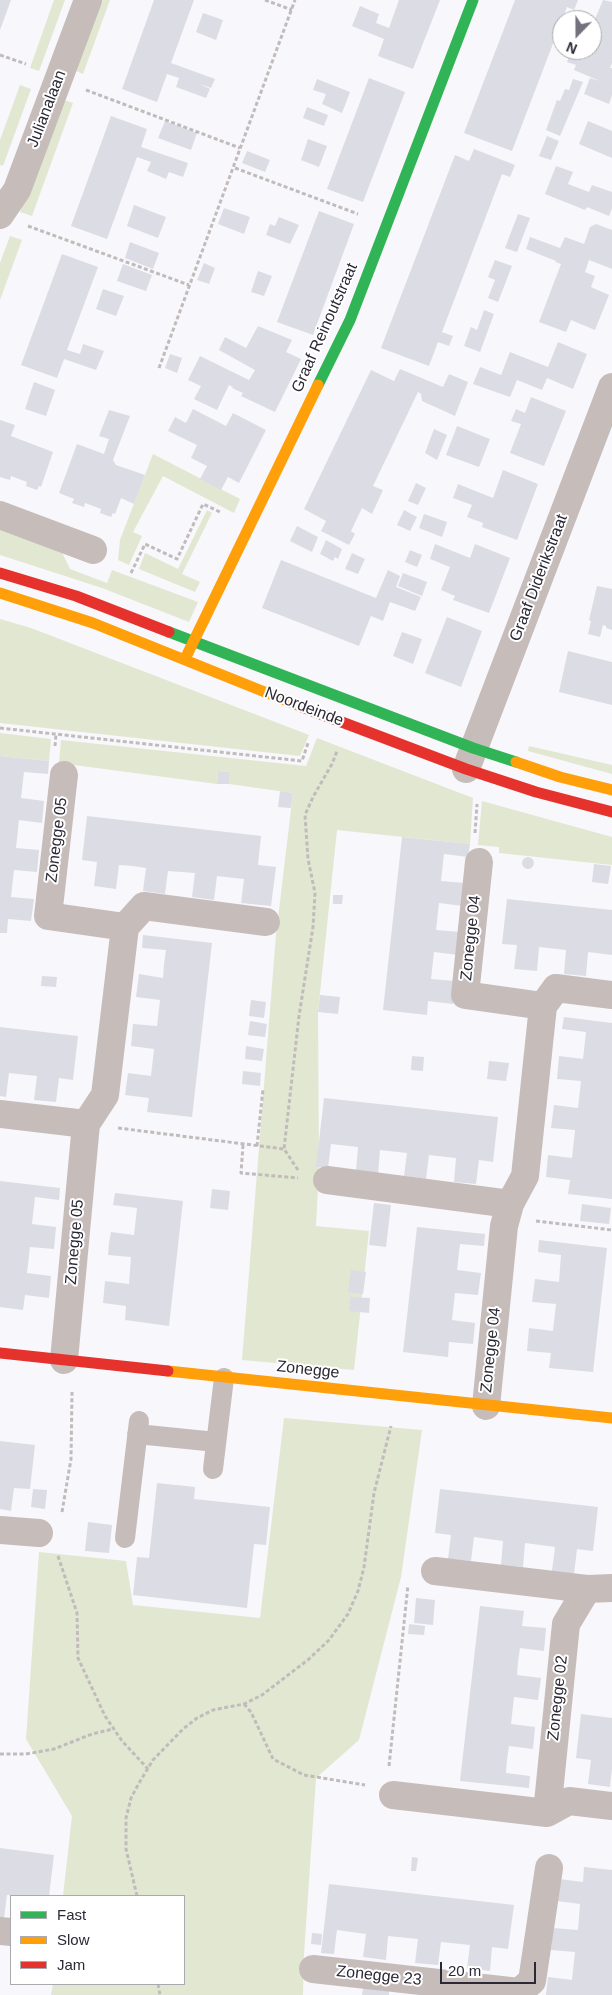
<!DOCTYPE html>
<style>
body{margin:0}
#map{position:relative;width:612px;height:1995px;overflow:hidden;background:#f8f7fc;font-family:Arial,sans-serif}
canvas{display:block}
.legend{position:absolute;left:10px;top:1895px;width:175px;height:90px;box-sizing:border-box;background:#fff;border:1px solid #aaa9af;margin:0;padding:6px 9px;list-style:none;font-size:15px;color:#2b2936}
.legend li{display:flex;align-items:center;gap:10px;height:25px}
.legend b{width:25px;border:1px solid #aaa9af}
.north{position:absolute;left:552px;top:10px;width:50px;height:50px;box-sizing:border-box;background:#fff;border:1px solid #aaa9af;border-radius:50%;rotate:202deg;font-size:14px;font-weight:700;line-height:20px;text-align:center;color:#2b2936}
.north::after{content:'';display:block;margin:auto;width:18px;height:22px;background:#73717b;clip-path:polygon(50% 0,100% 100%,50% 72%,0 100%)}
.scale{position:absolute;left:440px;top:1962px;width:96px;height:22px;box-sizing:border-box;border:2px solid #2b2936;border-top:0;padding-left:6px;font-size:15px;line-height:18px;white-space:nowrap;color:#2b2936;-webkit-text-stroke:4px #fff;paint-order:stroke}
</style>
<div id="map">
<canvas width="612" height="1995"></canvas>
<ul class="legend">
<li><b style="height:6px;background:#30b455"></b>Fast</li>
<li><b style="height:6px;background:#ff9f0a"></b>Slow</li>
<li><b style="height:6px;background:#e5322d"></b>Jam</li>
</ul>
<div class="north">N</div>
<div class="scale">20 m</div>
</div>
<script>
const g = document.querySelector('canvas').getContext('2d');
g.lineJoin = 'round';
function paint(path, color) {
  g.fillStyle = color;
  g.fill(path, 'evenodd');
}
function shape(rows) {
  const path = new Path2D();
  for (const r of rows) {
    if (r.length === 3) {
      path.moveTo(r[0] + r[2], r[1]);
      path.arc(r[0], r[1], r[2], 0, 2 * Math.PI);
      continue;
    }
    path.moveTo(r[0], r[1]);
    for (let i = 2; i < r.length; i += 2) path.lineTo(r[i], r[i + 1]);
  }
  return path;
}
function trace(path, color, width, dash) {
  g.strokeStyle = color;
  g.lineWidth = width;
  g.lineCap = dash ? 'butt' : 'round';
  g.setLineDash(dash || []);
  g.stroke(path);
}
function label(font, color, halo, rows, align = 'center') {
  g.font = font + ' Arial,sans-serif';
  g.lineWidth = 4;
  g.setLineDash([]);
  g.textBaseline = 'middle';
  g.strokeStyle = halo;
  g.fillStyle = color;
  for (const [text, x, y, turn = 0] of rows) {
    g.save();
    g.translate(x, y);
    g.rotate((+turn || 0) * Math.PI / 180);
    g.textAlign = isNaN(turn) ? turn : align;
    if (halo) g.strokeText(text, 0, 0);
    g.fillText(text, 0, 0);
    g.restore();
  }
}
paint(shape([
 [54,0,65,0,39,71,30,68],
 [97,0,110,0,83,74,72,69],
 [20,85,31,89,3,166,0,165,0,140],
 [61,99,73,103,32,216,20,212],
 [10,236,22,240,0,300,0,263],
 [153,454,240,499,234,513,163,476,133,532,142,536,129,565,118,560,120,540],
 [207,510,212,513,182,574,200,582,195,592,139,569,145,553,178,569],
 [0,523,58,544,70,569,107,583,112,570,198,602,189,622,102,588,0,555],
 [0,619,31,628,309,735,300,756,0,723],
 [0,733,51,739,49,761,0,756],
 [317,738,473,798,470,844,337,830,318,1012,319,1169,316,1226,369,1231,354,1370,242,1360,276,935,293,793,229,784,230,772,218,771,217,784,59,763,61,740,306,766],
 [529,746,612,765,612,774,528,751],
 [482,801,612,837,612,865,499,853,499,847,478,845],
 [284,1418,422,1430,401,1577,359,1740,316,1778,304,1954,303,1995,51,1995,53,1984,184,1984,184,1896,63,1896,72,1816,26,1739,39,1552,126,1561,133,1605,260,1618]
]), '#e2e7d2');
paint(shape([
 [0,0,11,0,0,30],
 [154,0,194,0,171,63,215,79,211,88,200,84,210,89,206,98,176,87,179,78,167,74,157,102,122,89],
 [399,0,440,0,413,69,378,56,384,39,352,26,360,6,379,14,376,23,389,28],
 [515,0,578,0,574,10,567,7,512,151,464,133],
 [603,0,612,2,612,63,610,68,612,68,612,95,609,104,584,94,590,78,600,81,574,70,576,65,567,62,571,50,582,51,592,50,592,26],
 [203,13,223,20,216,40,196,32],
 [369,78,405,92,363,202,327,189],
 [317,79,350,92,342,113,322,104,326,94,313,90],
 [573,79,583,82,560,136,546,130,557,100,560,101,565,89,569,90],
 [307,107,328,115,324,126,303,118],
 [111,116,147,129,141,147,188,163,183,177,169,172,166,179,147,171,151,162,137,157,107,239,71,226],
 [165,121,197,133,191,150,158,138],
 [588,121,612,131,612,158,579,144],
 [547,136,559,141,551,160,539,156],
 [308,139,327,146,319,167,301,160],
 [474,149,515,165,510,177,502,174,442,332,453,336,449,346,438,342,429,366,381,348,455,155,469,161],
 [247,151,270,160,265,172,242,163],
 [556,166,573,172,568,184,589,192,592,185,612,192,612,208,609,216,587,207,585,210,545,194],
 [134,205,166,217,158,238,127,226],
 [224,208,250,217,244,234,218,224],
 [319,211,354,224,313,335,277,322],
 [518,214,530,218,517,252,505,248],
 [279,217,299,225,290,244,266,235,270,224,275,226],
 [596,224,612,230,612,269,589,260,585,272,595,276,591,287,609,295,595,330,571,320,566,332,539,322,561,264,555,262,556,261,526,249,530,237,560,248,565,237,584,244,590,227],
 [130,242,159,253,153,269,125,258],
 [62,254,98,267,67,350,80,354,83,344,104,351,96,370,64,359,57,378,21,365],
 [495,260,512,266,498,302,488,298,495,280,488,277],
 [204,263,215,268,209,284,197,280],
 [123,264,152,275,146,291,117,281],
 [258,271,272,276,264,296,251,292],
 [103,289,124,296,116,316,96,309],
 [484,310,494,314,480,352,464,346,471,327,477,330],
 [258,326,292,340,286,352,301,359,275,412,241,396,243,393,232,388,233,387,229,385,217,410,194,399,201,386,188,380,200,356,249,380,255,370,219,350,225,337,246,348],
 [558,342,587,354,573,389,547,378,542,390,517,380,510,397,473,384,480,367,501,375,510,352,548,367],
 [170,354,182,358,177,373,165,368],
 [400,369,443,387,449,374,468,382,455,416,422,401,421,394,418,392,373,486,383,490,372,514,362,508,351,531,355,534,349,545,321,531,326,521,304,509,371,370,394,381],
 [34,382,55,390,46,416,25,409],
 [531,397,566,411,544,466,510,453,521,424,511,421,516,409,525,413],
 [193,409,226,426,233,413,266,430,239,483,228,477,221,490,200,479,207,466,191,458,197,445,168,431,175,417,186,423],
 [109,410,130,416,113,460,116,465,145,475,134,504,121,498,115,514,113,513,111,517,100,513,101,509,85,503,84,507,72,503,74,499,59,493,77,444,104,454,109,439,99,436],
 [0,420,15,425,11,436,53,452,41,487,39,486,37,490,26,486,27,482,11,476,10,480,0,477],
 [457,426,490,439,479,467,446,455],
 [434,429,447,435,437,460,425,453],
 [503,470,538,484,517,540,482,527,483,523,467,517,472,505,453,498,458,484,493,498],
 [416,483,426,488,418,505,408,501],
 [404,510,417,517,410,531,397,525],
 [424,514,447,522,442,537,419,528],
 [297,526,318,537,312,552,290,541],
 [326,540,342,549,338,559,335,557,333,561,320,554],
 [435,544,470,558,475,544,510,558,489,613,453,600,455,596,441,590,450,567,430,559],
 [410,550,422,555,417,567,405,562],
 [352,553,365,559,358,574,345,569],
 [281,560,376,598,388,570,400,576,396,587,421,597,415,611,390,602,383,621,371,616,359,646,262,608],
 [403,573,427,582,422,596,398,586],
 [597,586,612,589,612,630,606,628,606,626,603,625,600,637,588,634,591,621,589,620],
 [447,617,482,631,461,687,425,673],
 [402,632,422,639,413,664,393,656],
 [568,651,612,662,612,705,559,692],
 [0,756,49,761,48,774,24,772,21,798,44,801,42,823,19,820,16,848,39,850,37,872,14,870,11,897,34,899,31,921,8,919,7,933,0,933],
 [218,771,230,772,229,784,217,784],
 [280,791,293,793,291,808,278,807],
 [87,816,261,836,258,865,276,867,271,906,241,903,244,879,217,876,214,900,192,897,195,873,168,871,165,894,143,891,146,868,133,866,119,865,116,889,94,886,97,862,82,860],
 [402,837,470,844,468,857,444,854,441,881,465,883,463,906,439,903,436,930,460,932,458,955,434,952,431,979,455,981,453,1004,428,1001,427,1015,383,1010],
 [528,863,6],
 [594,864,611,866,608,884,592,882],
 [333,895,343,895,342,904,333,904],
 [507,899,612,910,612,955,588,952,586,976,564,974,566,950,539,947,537,971,514,969,517,945,502,944],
 [143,935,212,943,192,1117,147,1112,149,1098,125,1095,128,1073,151,1076,154,1049,131,1046,133,1024,157,1026,160,1000,136,997,139,974,163,978,164,964,166,950,142,948],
 [42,976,57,977,56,987,41,986],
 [320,995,340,997,338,1014,318,1012],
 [251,1000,266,1002,264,1018,249,1016],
 [564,1017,612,1023,612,1199,568,1194,570,1180,546,1177,548,1155,572,1158,575,1130,551,1128,554,1105,578,1108,581,1081,557,1079,559,1056,583,1059,586,1032,562,1029],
 [250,1021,267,1024,265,1037,248,1035],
 [0,1027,78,1036,73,1080,59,1078,56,1102,34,1100,37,1076,9,1073,6,1097,0,1096],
 [246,1046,264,1049,262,1061,245,1059],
 [412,1056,424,1057,423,1071,411,1070],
 [489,1061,509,1063,506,1081,487,1079],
 [243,1071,261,1073,260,1086,242,1084],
 [324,1098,498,1117,493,1162,479,1160,476,1184,454,1182,456,1158,429,1155,426,1179,404,1176,407,1153,380,1150,378,1174,356,1171,358,1147,331,1144,328,1168,316,1167],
 [0,1181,60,1188,59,1200,35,1197,32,1224,56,1227,54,1249,30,1247,27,1273,51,1276,49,1298,25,1295,23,1310,0,1307],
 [212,1189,230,1191,228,1210,210,1208],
 [115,1193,183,1201,169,1326,125,1320,126,1306,103,1303,105,1281,129,1284,131,1257,108,1255,109,1243,111,1232,134,1235,137,1208,113,1205],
 [374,1203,391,1205,386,1247,369,1245],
 [582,1204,611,1208,609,1224,580,1221],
 [417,1227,485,1234,484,1246,460,1244,457,1270,481,1273,478,1295,455,1293,452,1320,475,1323,474,1334,473,1344,449,1342,448,1357,403,1352],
 [539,1240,607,1248,593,1372,549,1368,551,1353,527,1351,529,1328,553,1331,556,1304,532,1302,535,1279,559,1282,561,1255,538,1252],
 [351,1270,366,1272,363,1294,348,1292],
 [350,1297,370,1298,369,1313,349,1311],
 [0,1441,35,1445,30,1489,14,1488,11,1511,0,1509],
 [157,1483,195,1487,194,1499,270,1507,266,1545,254,1544,247,1608,133,1595,137,1557,149,1558],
 [33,1489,47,1490,45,1509,31,1507],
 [440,1489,598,1507,593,1551,577,1549,574,1574,552,1571,555,1547,525,1543,523,1567,501,1565,503,1541,474,1537,471,1561,448,1559,451,1535,435,1533],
 [88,1522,112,1525,109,1553,85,1551],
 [416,1598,435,1600,433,1625,414,1623],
 [480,1606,524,1611,522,1626,546,1628,544,1651,520,1648,518,1662,517,1675,541,1678,538,1700,514,1697,511,1724,535,1727,533,1749,509,1746,507,1760,506,1773,530,1776,529,1788,460,1781],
 [409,1624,425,1626,424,1635,408,1634],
 [581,1714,612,1718,612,1768,610,1787,588,1784,591,1760,576,1758],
 [0,1848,54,1855,49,1896,7,1895,4,1918,0,1918],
 [412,1857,418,1858,416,1871,411,1871],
 [584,1867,612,1870,612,1995,546,1995,548,1977,572,1980,575,1952,551,1950,553,1928,578,1930,580,1904,557,1901,559,1879,583,1882],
 [329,1884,514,1905,508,1949,492,1947,490,1971,467,1968,470,1945,441,1942,438,1965,415,1963,418,1939,388,1936,386,1960,363,1957,366,1934,337,1930,334,1954,321,1953],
 [312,1933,322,1934,321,1945,311,1944],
 [363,1988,389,1991,389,1995,362,1995]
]), '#dcdce4');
trace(shape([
 [265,0,292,10],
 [0,55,26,64],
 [86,90,240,148],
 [235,168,358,214],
 [28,226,189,285],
 [159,368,295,0],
 [131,573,145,544,177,559,203,504,222,513],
 [0,728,302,761,308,743],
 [55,746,56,734],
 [475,833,477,804],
 [118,1128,284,1149],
 [243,1145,241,1173,298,1178],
 [257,1146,263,1089],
 [298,1170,284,1149,299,1016,313,927,315,893,308,859,305,815,313,797,332,764,337,751],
 [536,1221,612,1230],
 [62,1512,71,1459,72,1392],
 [58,1556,77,1613,78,1658,105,1716,122,1741,148,1769],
 [244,1704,251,1712,273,1759,304,1775,365,1785],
 [0,1754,26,1754,54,1749,92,1734,113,1729],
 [389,1766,408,1585],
 [137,1896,126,1849,126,1818,131,1798,139,1783,153,1760,183,1729,197,1718,213,1710,244,1704,262,1695,309,1659,329,1640,348,1614,358,1591,364,1567,374,1493,391,1426],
 [158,1984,160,1995]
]), '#c1bcbb', 3, [4, 2.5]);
trace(shape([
 [137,1434,216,1442],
 [213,1469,224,1378],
 [125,1538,139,1421]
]), '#c6bdbb', 20);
trace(shape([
 [0,215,17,190,88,0],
 [0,515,93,550],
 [466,769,612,387],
 [64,775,48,916,125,927,144,906,266,922],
 [479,862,465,995,543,1006],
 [0,1114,86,1124],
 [327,1180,510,1204],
 [64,1360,86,1124,105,1095,125,927],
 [486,1406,504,1226,510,1204,525,1176,543,1006,556,988,612,995],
 [0,1530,39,1533],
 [435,1571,587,1589],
 [393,1795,547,1813,569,1801,612,1806],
 [547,1813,566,1624,587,1589,612,1588],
 [0,1931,11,1932],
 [313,1969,519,1992,532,1981,549,1868]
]), '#c6bdbb', 28);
trace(shape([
 [318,385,350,320,473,0],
 [169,632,473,748,516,762]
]), '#30b455', 11);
trace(shape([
 [0,593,93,623,302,707],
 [185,659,318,385],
 [516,762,560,777,612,790],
 [168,1371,612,1418]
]), '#ff9f0a', 11);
trace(shape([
 [0,573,76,596,169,632],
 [302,707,466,769,536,792,612,812],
 [0,1353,168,1371]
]), '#e5322d', 11);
label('16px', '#2b2936', '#fff', [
 ["Julianalaan",47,109,-69],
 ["Graaf Reinoutstraat",325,328,-66],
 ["Graaf Diderikstraat",539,578,-69],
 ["Noordeinde",304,707,21],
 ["Zonegge 05",57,840,-83],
 ["Zonegge 04",471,938,-84],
 ["Zonegge 05",75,1242,-85],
 ["Zonegge 04",491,1350,-84],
 ["Zonegge",308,1370,6],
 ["Zonegge 02",558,1698,-84],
 ["Zonegge 23",379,1976,6]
]);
</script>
